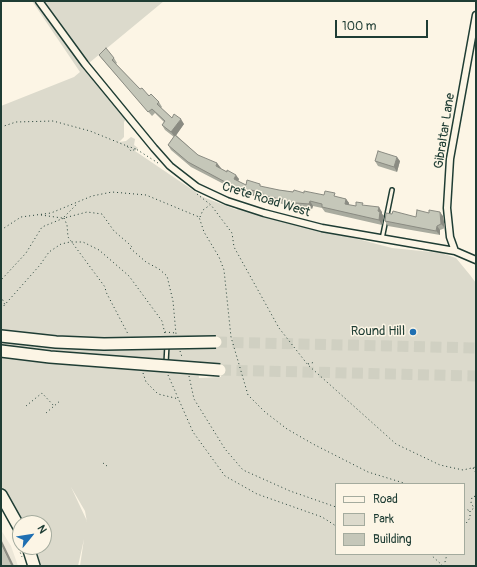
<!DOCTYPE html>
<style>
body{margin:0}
#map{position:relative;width:477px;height:567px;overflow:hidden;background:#fcf5e5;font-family:Pangolin,sans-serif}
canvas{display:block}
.frame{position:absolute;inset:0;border:2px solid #1f3d34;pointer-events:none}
.legend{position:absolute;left:335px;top:483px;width:130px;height:72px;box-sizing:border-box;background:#fcf5e5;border:1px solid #a4ab9e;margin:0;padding:5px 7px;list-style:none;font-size:12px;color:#1f3d34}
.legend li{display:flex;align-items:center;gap:8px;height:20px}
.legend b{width:20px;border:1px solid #a4ab9e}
.north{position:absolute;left:12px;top:515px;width:40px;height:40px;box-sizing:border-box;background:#fcf5e5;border:1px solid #a4ab9e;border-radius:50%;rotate:60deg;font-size:11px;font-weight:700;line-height:16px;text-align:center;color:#1f3d34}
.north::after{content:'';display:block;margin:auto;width:14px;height:18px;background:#1f6fb2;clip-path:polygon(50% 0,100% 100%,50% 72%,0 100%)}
.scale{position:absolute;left:335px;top:20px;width:93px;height:18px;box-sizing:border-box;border:2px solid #1f3d34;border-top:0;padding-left:5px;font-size:12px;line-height:14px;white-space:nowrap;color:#1f3d34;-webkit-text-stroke:3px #fcf5e5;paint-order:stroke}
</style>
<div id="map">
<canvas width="477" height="567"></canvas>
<div class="frame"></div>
<ul class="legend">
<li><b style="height:5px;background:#fcf5e5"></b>Road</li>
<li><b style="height:11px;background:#dcdacc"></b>Park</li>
<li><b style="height:11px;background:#c5c7b9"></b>Building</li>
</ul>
<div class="north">N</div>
<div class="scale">100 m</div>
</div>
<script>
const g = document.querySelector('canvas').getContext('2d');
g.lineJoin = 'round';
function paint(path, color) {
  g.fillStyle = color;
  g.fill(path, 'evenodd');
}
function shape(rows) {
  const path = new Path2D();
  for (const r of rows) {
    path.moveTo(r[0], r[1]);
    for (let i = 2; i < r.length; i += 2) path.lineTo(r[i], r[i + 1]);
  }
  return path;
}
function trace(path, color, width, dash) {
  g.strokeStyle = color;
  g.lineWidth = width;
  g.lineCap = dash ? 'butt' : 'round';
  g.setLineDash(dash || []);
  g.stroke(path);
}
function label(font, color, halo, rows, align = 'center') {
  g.font = font + ' Pangolin,sans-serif';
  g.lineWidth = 3;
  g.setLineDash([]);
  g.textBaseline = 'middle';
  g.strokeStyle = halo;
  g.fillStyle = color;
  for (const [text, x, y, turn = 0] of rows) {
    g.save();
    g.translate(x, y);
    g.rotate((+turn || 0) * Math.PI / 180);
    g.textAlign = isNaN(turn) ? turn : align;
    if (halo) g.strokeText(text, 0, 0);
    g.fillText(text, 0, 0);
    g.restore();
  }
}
paint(shape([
 [1,530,11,546,18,566,1,566]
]), '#ece7d8');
paint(shape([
 [32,1,36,1,79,60,126,119,124,122,124,137,119,142,126,141,131,137,135,139,134,145,138,148,135,151,203,197,237,210,236,207,392,248,441,253,456,258,470,275,476,283,476,566,80,566,84,539,78,566,41,566,34,547,44,547,44,523,25,523,1,486,1,106,74,77,80,72],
 [194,336,204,337,205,347,195,348],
 [197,362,222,366,221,377,199,378],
 [336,484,464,484,464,554,336,554],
 [71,487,85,511,87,522,87,521],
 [44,1,164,1,89,63]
]), '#dcdacc');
trace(shape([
 [216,342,476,348],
 [220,370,476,376]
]), '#d0d0c2', 11, [11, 5.5]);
const lane = shape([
 [382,239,392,190],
 [166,363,167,345]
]);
const street = shape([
 [39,1,85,64,154,148,170,166,197,187,227,201,264,213,322,228,455,251,476,260],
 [455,251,450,237,447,208,450,159,476,15]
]);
const highway = shape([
 [1,495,20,529],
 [28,547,34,566]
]);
trace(lane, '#1f3d34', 6);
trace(street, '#1f3d34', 9);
trace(highway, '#1f3d34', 14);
trace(shape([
 [1,127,16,122,53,121,90,131,127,146,131,151,136,149,158,163],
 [127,146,136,149],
 [197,194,211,205,232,233,234,247,279,328,308,365,396,444,440,465,463,470,476,467],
 [41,215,62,218],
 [64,217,77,204],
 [200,217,203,210,210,205],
 [64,218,67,225,68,237,105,287,106,292,128,334],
 [1,230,21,217,51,213,92,196,112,192,146,195,199,217,204,232,219,257,224,270,231,337,248,395,265,412,287,429,313,444,368,472,407,484],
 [1,283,2,279,26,253,42,227,64,218,87,212,102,214,114,231,128,243,132,247,130,248,146,262,159,269,167,276,173,301,176,334],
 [1,284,1,295],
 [1,296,5,305],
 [1,309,40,265,49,252,61,244,70,242,83,242,99,250,129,276,162,321,165,334],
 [165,332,176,333],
 [180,351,182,357],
 [308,364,315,362],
 [143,373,146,382,158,394,179,399],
 [168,375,193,432,225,476,257,494,322,517,336,526],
 [189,376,194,399,225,449,243,470,290,491,336,507],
 [26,406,42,393,54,406],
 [46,413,61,400],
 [103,463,107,466],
 [473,468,476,473],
 [464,508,470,511],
 [464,526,470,518,470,511,474,508,471,503,472,497,476,496],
 [13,534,22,557],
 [430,554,443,566],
 [444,566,447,554]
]), '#1f3d34', 1, [1, 3]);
trace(lane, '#fcf5e5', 3);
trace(street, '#fcf5e5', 6);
trace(highway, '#fcf5e5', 11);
const highwayBridge = shape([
 [1,336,56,342,104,344,216,342],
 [1,351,50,357,220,370]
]);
trace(highwayBridge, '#1f3d34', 14, []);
trace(highwayBridge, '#fcf5e5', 11);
paint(shape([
 [99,55,114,58,117,63,116,64,140,89,159,102,162,107,161,108,172,118,184,124,176,135,198,155,239,179,238,181,246,185,262,187,279,190,338,197,346,199,349,203,349,205,356,206,364,206,382,212,382,214,384,216,382,225,325,212,322,208,313,206,312,209,299,208,266,200,264,197,254,195,254,196,243,194,191,167,171,150,168,145,174,137,165,130,162,125,164,122,155,113,152,116,102,59],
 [375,161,400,161,397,172,378,166],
 [392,214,416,217,443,216,445,228,440,230,440,235,388,226,385,221]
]), '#a9ab9f');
paint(shape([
 [181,119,184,124,175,137,171,132],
 [397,157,400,161,397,172,394,167],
 [217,163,221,168,219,171,216,166],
 [236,175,239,179,237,184,234,179],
 [251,190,254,195,254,196,250,192],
 [346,199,349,203,348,209,345,204],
 [310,201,313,206,312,209,309,204],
 [379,207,382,212,382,214,384,216,382,225,379,220,378,211],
 [440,212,443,216,445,228,441,224],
 [437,226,440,230,440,235,436,231],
 [1,539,14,566,12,566,1,543]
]), '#8a8b82');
const building = shape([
 [106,48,114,58,112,60,140,89,142,88,149,96,151,94,159,102,157,104,172,118,174,114,181,119,171,132,162,125,165,121,152,109,148,112,99,55,106,48],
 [175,135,198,155,217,163,216,166,227,172,227,170,236,175,234,179,246,185,247,180,260,184,260,186,279,190,293,192,294,190,304,193,304,191,324,195,325,191,335,193,334,196,346,199,345,204,356,206,356,202,363,203,362,205,379,207,378,211,380,212,379,220,322,207,322,204,310,201,309,204,296,203,262,195,263,193,251,190,250,192,240,190,188,162,168,145,175,135],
 [378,151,397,157,394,167,375,161,378,151],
 [417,210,429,213,429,210,440,212,441,224,437,226,436,231,385,221,386,213,392,214,393,211,416,217,417,210],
 [1,543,12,566,1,566,1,543]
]);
paint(building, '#c5c7b9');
trace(building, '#8a8b82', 1);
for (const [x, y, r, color] of [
 [413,332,4,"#1f6fb2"]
]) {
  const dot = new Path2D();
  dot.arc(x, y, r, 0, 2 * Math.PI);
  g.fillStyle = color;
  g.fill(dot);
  trace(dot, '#fcf5e5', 1.5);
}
label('13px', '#1f3d34', '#fcf5e5', [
 ["Gibraltar Lane",445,131,-81],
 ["Crete Road West",266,200,17]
]);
label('13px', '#1f3d34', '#fcf5e5', [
 ["Round Hill",405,332]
], 'right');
</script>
